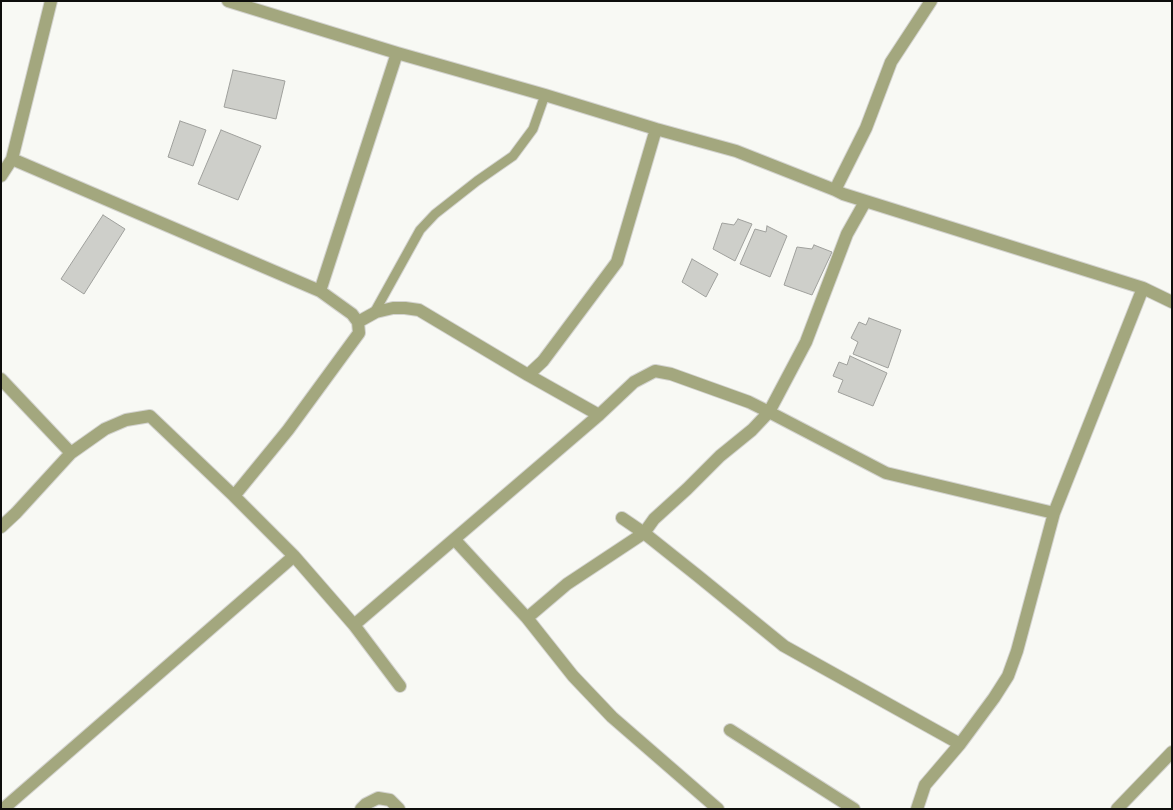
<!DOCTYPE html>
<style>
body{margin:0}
#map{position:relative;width:1173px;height:810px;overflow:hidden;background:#f8f9f4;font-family:"PT Serif",serif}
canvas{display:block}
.frame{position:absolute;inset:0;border:2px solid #0e0e0c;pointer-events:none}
</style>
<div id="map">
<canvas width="1173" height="810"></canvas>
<div class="frame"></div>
</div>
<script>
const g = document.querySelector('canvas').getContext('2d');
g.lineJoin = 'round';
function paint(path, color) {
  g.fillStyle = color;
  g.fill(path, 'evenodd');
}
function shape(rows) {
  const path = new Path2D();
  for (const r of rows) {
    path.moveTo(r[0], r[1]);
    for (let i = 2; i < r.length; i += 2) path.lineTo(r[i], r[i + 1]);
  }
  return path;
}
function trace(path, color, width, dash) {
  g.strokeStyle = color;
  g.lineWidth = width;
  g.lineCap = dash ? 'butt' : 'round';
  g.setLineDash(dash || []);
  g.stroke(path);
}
const building = shape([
 [233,70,285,81,276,119,224,107,233,70],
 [180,121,206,130,193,166,168,157,180,121],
 [221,130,261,146,238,200,198,184,221,130],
 [103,215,125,229,84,294,61,279,103,215],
 [738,219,752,224,735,261,713,249,722,223,734,225,738,219],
 [767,226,787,236,770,277,740,264,755,229,766,232,767,226],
 [814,245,832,252,812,295,784,285,797,247,812,249,814,245],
 [692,259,718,274,706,297,682,282,692,259],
 [869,318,901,330,888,368,853,354,858,342,851,338,859,322,866,325,869,318],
 [850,356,887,373,873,406,838,392,843,380,833,376,839,362,847,365,850,356]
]);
paint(building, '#cecfca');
trace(building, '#9fa09c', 1);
const lane = shape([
 [374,313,420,230,435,214,477,181,513,156,533,129,545,95]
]);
const street = shape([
 [228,1,397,53,545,95,656,129,736,151,835,190,843,194,1143,288,1172,302],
 [12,159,320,291,352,314,358,322,359,333,288,430,234,496],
 [1,176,12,159,51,1],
 [835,190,866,128,891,62,931,1],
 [320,291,397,53],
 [358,322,376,312,393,308,405,308,419,310,528,375],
 [1,379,71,453],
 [599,415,528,375,543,361,617,262,656,129],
 [622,518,644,533,698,576,784,646,960,744],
 [1,527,16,513,71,453,105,429,126,420,150,416,234,496,294,556,354,625,400,686],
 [455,540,527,618,573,676,612,717,718,809],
 [527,618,567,584,644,533,654,519,687,489,720,456,752,430,769,412,806,342,847,234,865,202],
 [354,625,599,415,634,382,655,371,671,374,749,402,769,412,886,473,1054,513],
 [730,730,854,809],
 [3,809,294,556],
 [361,809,366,804,378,798,390,800,399,809],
 [917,809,925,785,960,744,994,698,1008,676,1017,651,1054,513,1143,288],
 [1117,809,1172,752]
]);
trace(lane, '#d3d3cf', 11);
trace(street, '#d3d3cf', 14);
trace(lane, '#a3a77e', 9);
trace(street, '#a3a77e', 12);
</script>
